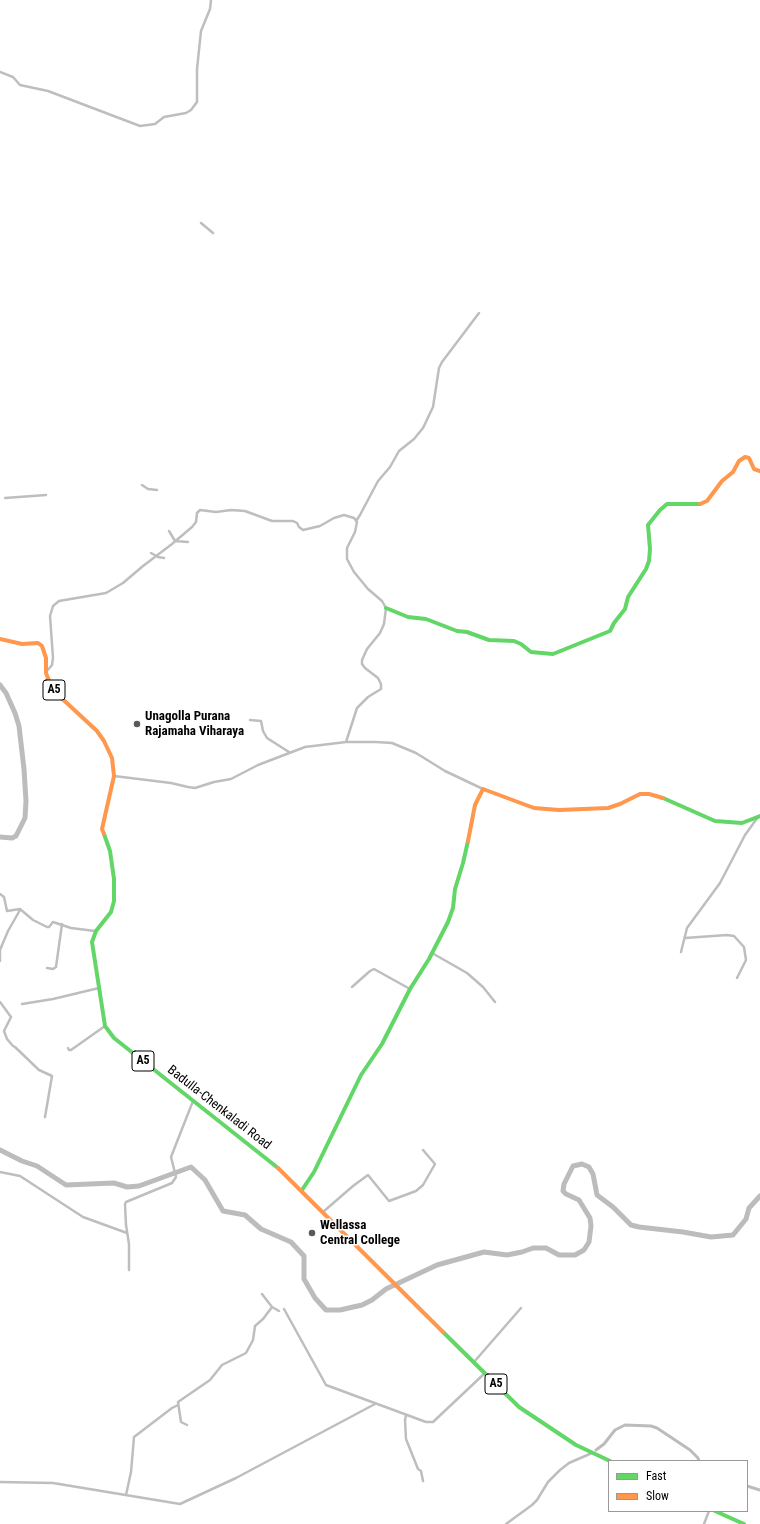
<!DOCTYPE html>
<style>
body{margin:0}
#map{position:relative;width:760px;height:1524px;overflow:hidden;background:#fff;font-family:"Roboto Condensed",sans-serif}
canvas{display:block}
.legend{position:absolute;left:608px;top:1460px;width:140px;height:52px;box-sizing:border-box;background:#fff;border:1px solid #999;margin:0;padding:5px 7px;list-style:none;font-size:12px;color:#000}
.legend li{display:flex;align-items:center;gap:8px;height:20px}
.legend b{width:20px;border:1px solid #999}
</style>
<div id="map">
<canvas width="760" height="1524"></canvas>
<ul class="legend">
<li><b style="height:5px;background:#63d668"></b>Fast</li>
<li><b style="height:5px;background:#ff974d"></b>Slow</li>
</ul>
</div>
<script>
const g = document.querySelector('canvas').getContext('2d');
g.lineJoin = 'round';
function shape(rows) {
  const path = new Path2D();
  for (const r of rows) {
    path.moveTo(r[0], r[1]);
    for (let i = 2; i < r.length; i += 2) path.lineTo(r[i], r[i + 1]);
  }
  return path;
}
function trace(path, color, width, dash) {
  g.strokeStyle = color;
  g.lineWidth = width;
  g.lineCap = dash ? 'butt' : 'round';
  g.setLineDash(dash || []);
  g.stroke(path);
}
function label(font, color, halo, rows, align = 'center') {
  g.font = font + ' "Roboto Condensed",sans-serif';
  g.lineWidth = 3;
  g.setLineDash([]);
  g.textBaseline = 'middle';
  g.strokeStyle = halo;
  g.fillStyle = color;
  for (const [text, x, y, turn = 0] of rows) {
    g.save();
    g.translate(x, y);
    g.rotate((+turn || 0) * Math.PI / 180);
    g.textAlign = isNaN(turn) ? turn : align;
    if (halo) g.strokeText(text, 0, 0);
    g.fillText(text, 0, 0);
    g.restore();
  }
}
trace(shape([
 [596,1450,604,1444,615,1430,625,1425,651,1426,657,1428,690,1450,698,1458,699,1461],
 [747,1486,760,1490]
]), '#bcbcbc', 3);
trace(shape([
 [0,685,6,693,15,713,19,726,24,769,26,801,25,818,16,836,12,838,0,837],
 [0,1150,22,1161,37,1166,66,1185,114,1183,127,1187,139,1186,191,1167,205,1180,223,1211,245,1215,261,1229,291,1242,304,1256,304,1279,315,1298,326,1310,340,1310,362,1305,372,1300,386,1289,437,1265,484,1252,507,1255,522,1252,533,1248,546,1248,559,1255,575,1255,584,1250,589,1242,591,1226,590,1218,579,1200,566,1194,563,1191,564,1184,573,1166,582,1164,589,1167,593,1174,597,1195,613,1207,631,1225,639,1227,683,1232,711,1237,733,1235,746,1219,749,1208,760,1196]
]), '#bcbcbc', 5);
trace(shape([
 [0,72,13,77,20,85,48,91,140,126,155,124,164,117,186,113,191,110,197,102,197,69,201,31,210,9,211,0],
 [201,223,213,233],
 [142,485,148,489,157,490],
 [5,498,46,495],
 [356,521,360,515,378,481,390,467,399,451,414,439,423,428,433,407,439,368,442,362,479,313],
 [169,531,175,541,188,542],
 [151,553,158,557,164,558],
 [46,672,52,665,53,658,50,616,53,606,59,601,106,593,123,583,143,566,172,544,192,527,196,522,197,513,200,510,216,512,231,510,245,511,272,521,293,521,297,523,299,527,303,530,320,526,334,518,344,515,354,518,357,522,355,532,347,548,347,559,354,572,368,589,382,601,386,608,384,624,380,633,367,649,362,660,362,664,365,668,378,678,381,684,381,689,368,697,357,708,346,742],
 [250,720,261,721,263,731,267,738,289,752],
 [114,776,171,783,188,787,195,788,214,782,231,779,258,765,305,747,346,742,376,742,392,743,416,753,445,771,483,789],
 [0,894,4,897,7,911,20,909,33,920,47,927,49,927,53,922,71,928,95,931],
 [685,938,727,935,734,936,744,947,746,960,737,978],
 [681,952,687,928,720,883,745,835,758,817],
 [432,953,467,973,483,987,495,1002],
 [0,961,0,950,8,931,20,910],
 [47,968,53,969,56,967,62,924],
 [352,987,370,971,374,969,410,989],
 [0,1002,11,1017,4,1031,7,1039,13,1046,15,1047,39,1070,52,1076,45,1117],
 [22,1004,53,999,99,988],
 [68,1048,69,1050,71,1050,105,1026],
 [0,1172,20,1176,83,1217,127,1233],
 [323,1212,353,1186,368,1175,389,1201,416,1191,423,1185,435,1164,423,1150],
 [129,1270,129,1244,126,1225,125,1204,126,1202,172,1183,176,1177,171,1157,193,1101],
 [262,1294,272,1307],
 [284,1309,326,1385,426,1422,433,1422,485,1373],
 [474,1362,521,1308],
 [406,1415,405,1420,406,1439,418,1469,421,1471,423,1481],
 [187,1425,181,1422,178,1402,210,1380,222,1365,246,1353,253,1340,255,1326,263,1319,272,1307,279,1311],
 [0,1482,53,1483,180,1504,236,1478,375,1404],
 [126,1495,131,1472,134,1437,172,1408,178,1405],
 [506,1524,532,1505,537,1500,548,1482,560,1470,569,1463,592,1453],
 [704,1524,709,1511]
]), '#bebebe', 2.5);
trace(shape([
 [386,608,408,617,426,619,457,631,467,632,489,640,514,641,521,644,531,652,553,654,610,631,614,623,625,609,628,597,646,569,649,561,650,549,648,525,660,510,667,504,700,504],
 [663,798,715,821,742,823,760,816],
 [104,834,110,851,114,879,114,901,111,912,96,931,92,942,105,1026,114,1038,278,1168],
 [302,1190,314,1172,361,1075,382,1044,410,989,429,959,448,922,453,908,455,889,463,863,468,841],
 [443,1332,519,1407,576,1445,610,1461],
 [715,1511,744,1524]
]), '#63d668', 4);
trace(shape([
 [700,504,707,501,722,481,733,472,739,461,745,457,749,458,754,469,760,471],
 [0,639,22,644,38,643,42,646,46,658,46,673,51,686,56,693,97,731,104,741,112,758,114,776,102,829,104,834],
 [468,841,475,805,483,789,534,808,559,810,608,808,620,804,640,794,649,794,663,798],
 [278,1168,443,1332]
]), '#ff974d', 4);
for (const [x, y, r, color] of [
 [137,724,4,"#595959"],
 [312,1233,4,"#595959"]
]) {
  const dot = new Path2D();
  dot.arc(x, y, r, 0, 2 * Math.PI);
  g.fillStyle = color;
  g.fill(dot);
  trace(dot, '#fff', 1.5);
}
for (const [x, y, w] of [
 [54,690,22],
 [143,1061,22],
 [496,1384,22]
]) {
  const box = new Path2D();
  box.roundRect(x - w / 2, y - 10, w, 20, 3);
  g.fillStyle = '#fff';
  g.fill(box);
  trace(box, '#000', 1);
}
label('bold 12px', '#000', null, [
 ["A5",54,690],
 ["A5",143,1061],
 ["A5",496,1384]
]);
label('bold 13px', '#000', '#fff', [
 ["Unagolla Purana",145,717],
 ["Rajamaha Viharaya",145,732],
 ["Wellassa",320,1226],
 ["Central College",320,1241]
], 'left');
label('13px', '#000', '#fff', [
 ["Badulla-Chenkaladi Road",219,1108,38]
]);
</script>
